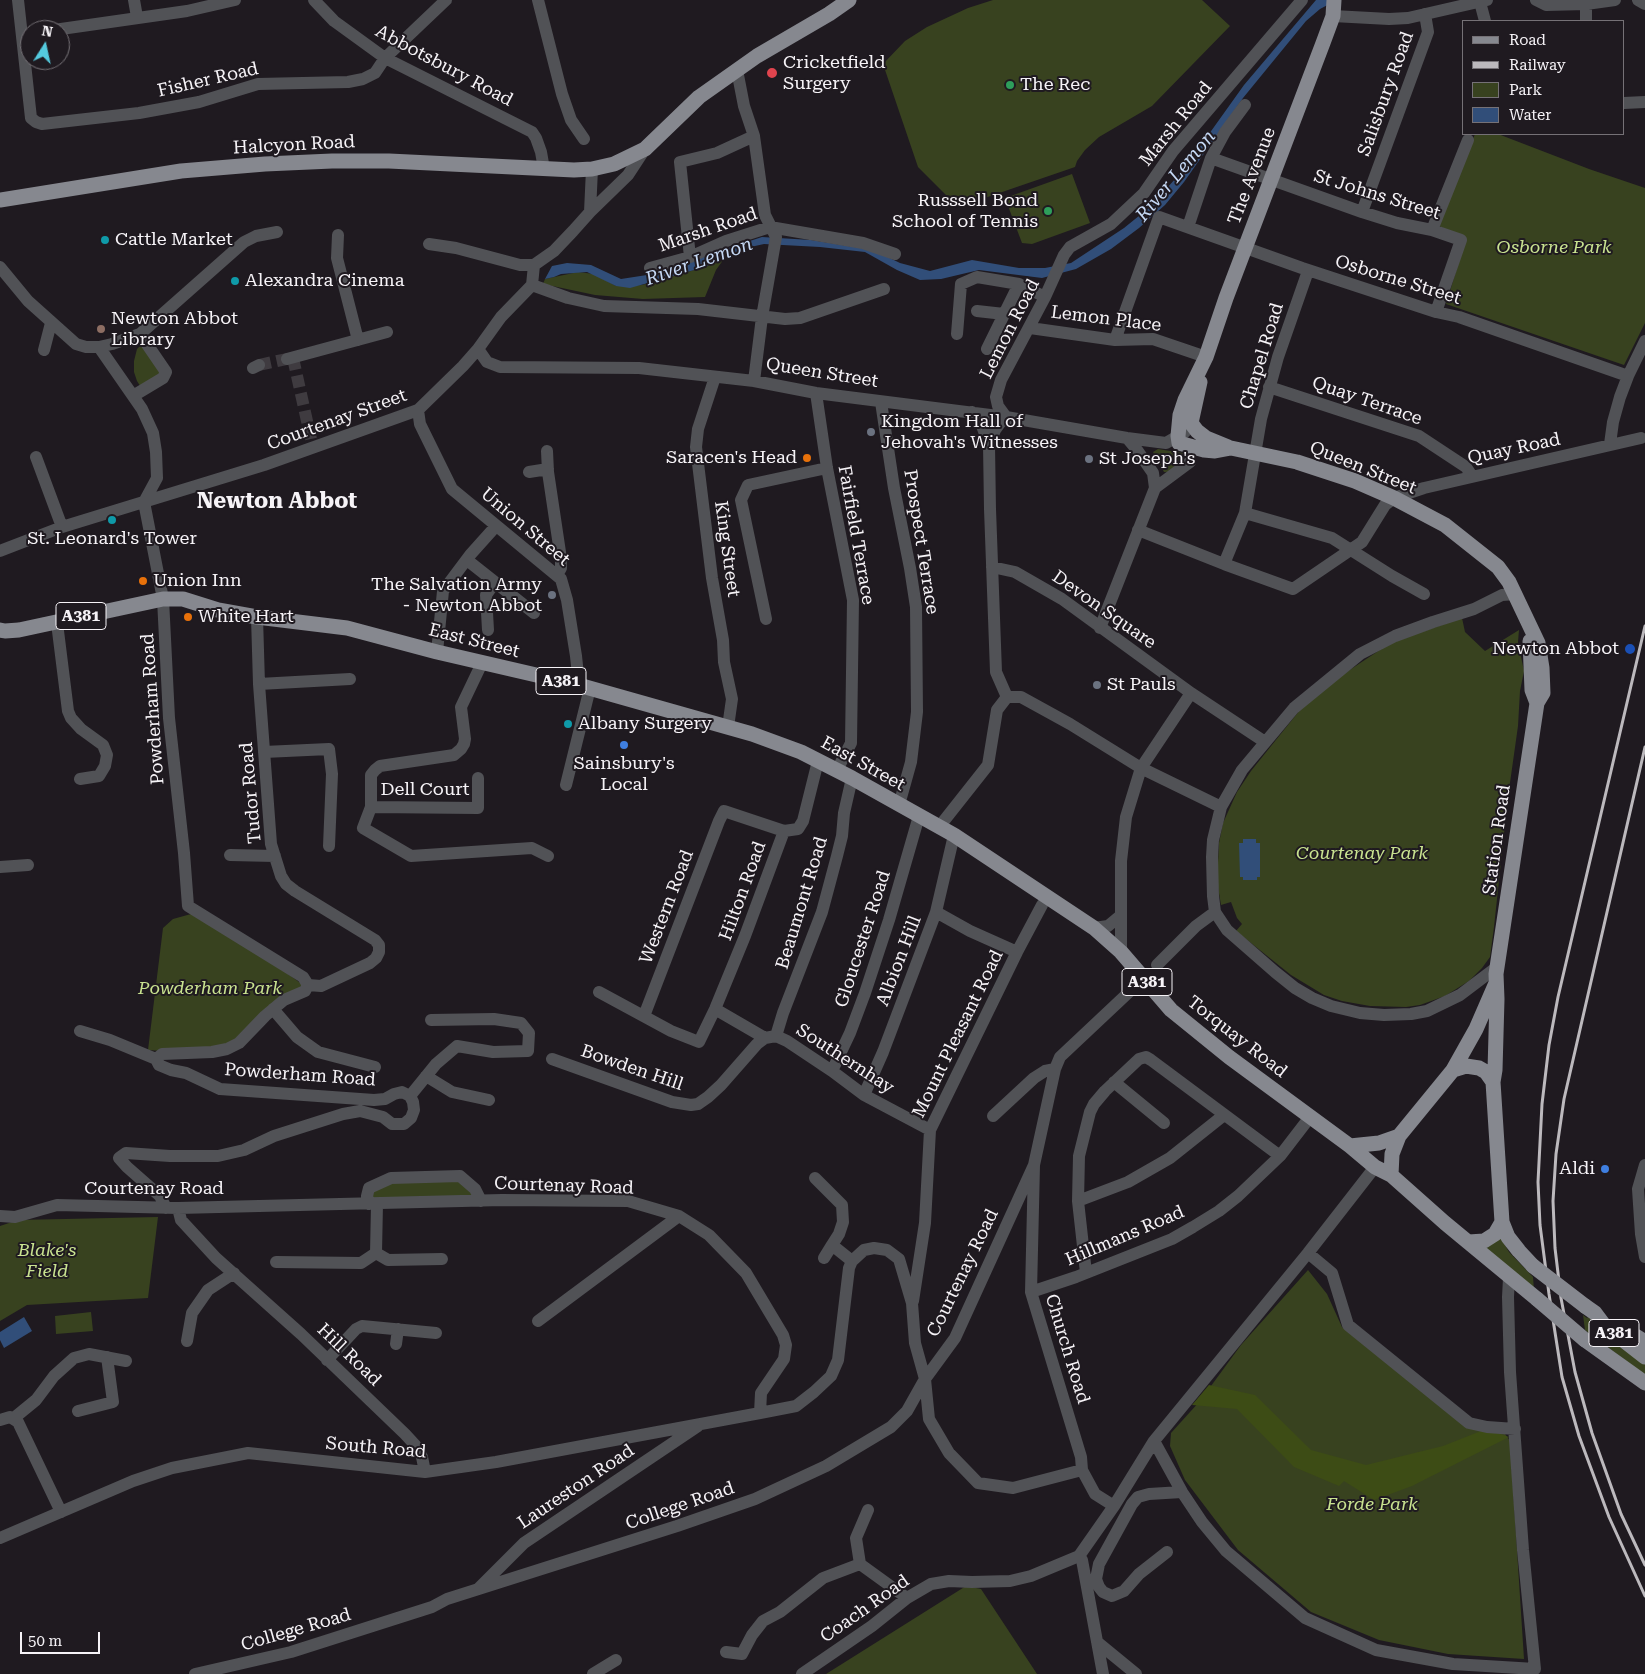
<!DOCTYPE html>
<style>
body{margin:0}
#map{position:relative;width:1645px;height:1674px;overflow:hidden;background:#1f1a20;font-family:"Roboto Serif",serif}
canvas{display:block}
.legend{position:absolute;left:1462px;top:20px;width:162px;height:115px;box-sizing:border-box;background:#1f1a20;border:1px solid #757176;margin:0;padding:6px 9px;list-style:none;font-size:15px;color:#f6f3f7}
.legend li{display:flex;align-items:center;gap:10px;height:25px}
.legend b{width:25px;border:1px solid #757176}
.north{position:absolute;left:20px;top:20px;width:50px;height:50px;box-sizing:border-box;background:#1f1a20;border:1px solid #757176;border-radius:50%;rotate:10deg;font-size:14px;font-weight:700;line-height:20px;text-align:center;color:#f6f3f7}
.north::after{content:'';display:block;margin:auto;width:18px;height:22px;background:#54cade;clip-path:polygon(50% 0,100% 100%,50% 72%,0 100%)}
.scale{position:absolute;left:20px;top:1632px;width:80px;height:22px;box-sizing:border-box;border:2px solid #f6f3f7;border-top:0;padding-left:6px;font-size:15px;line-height:18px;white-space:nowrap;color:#f6f3f7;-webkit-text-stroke:4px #1f1a20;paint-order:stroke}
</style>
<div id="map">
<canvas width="1645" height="1674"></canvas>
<ul class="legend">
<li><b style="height:6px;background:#86888f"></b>Road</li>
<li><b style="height:6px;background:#bcb9bd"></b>Railway</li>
<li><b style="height:14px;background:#38421f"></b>Park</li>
<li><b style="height:14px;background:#314e79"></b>Water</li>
</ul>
<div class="north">N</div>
<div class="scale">50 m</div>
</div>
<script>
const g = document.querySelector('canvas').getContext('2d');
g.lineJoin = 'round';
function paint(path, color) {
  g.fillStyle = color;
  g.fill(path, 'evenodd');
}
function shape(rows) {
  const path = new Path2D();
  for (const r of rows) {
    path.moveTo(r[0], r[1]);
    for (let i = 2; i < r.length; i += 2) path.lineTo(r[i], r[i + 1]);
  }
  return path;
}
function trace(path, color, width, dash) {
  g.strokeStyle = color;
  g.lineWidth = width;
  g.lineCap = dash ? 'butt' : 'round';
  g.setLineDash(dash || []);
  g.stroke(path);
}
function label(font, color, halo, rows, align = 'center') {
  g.font = font + ' "Roboto Serif",serif';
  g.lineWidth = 4;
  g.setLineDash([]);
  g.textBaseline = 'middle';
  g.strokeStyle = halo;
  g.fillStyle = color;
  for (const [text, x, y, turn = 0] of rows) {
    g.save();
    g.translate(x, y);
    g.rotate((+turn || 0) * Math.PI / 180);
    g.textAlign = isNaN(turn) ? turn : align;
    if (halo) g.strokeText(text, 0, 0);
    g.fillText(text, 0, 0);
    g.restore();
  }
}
paint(shape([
 [993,0,1202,0,1230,26,1152,106,1099,137,1085,150,1077,161,1075,167,976,201,946,195,918,167,883,64,905,41,927,27,968,8],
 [1475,134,1498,134,1589,169,1645,188,1645,323,1624,365,1446,304,1466,239,1439,226],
 [1072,174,1090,223,1032,244,1022,243,1005,198],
 [726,256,716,270,705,297,643,299,595,295,543,284,545,279,578,272,594,274,616,286,642,285,705,267],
 [144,342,164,371,142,389,137,381,134,372,134,361,137,349],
 [1158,449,1183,453,1186,457,1168,472,1164,472,1153,452],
 [1462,618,1465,632,1485,651,1519,630,1518,642,1524,671,1520,691,1518,726,1507,804,1505,805,1504,813,1506,815,1494,927,1490,957,1482,968,1469,981,1445,996,1420,1005,1406,1007,1370,1006,1342,1001,1324,995,1291,975,1236,931,1242,924,1237,918,1231,902,1221,905,1217,881,1219,843,1223,823,1237,792,1251,771,1300,710,1333,681,1392,642],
 [191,914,273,963,303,985,232,1042,211,1048,162,1051,148,1050,163,928,173,919],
 [457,1180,471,1190,473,1197,372,1198,374,1191,392,1182],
 [158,1217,148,1298,27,1305,0,1321,0,1226,18,1220],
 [1499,1235,1509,1252,1533,1277,1534,1290,1481,1246],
 [1308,1270,1327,1294,1342,1327,1459,1420,1503,1431,1510,1441,1524,1659,1448,1654,1379,1640,1311,1612,1238,1550,1185,1480,1170,1446,1171,1433,1200,1401,1241,1345],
 [91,1312,93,1331,56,1334,55,1316],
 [1583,1315,1587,1318,1588,1317,1645,1364,1645,1375,1585,1330],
 [966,1586,981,1589,1037,1674,826,1674]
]), '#38421f');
paint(shape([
 [1209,1385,1255,1395,1311,1450,1366,1465,1443,1446,1486,1429,1509,1437,1412,1486,1374,1500,1344,1481,1339,1486,1294,1467,1237,1409,1192,1405]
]), '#3d4c15');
paint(shape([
 [1316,0,1337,0,1320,9,1306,21,1243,98,1184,182,1165,205,1139,228,1111,249,1076,269,1042,278,979,270,941,279,920,280,897,270,865,252,820,247,764,244,746,248,726,256,705,267,630,288,616,286,587,272,561,274,554,277,545,279,552,266,567,263,591,265,621,279,647,275,762,237,811,240,873,250,900,263,930,271,972,260,1019,268,1045,268,1071,263,1124,228,1150,207,1184,169,1244,85],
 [1243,839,1256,839,1256,843,1260,843,1260,877,1257,877,1257,880,1243,880,1243,877,1240,877,1239,843,1243,843],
 [24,1317,32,1331,4,1348,0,1340,0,1332]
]), '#314e79');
trace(shape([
 [293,358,311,439],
 [259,365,287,359]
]), '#3f3b40', 12, [12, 6]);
trace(shape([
 [18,0,31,118,36,122,42,124,139,113,199,102,258,84,348,82,363,79,375,73,385,58,446,0],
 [134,0,137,17],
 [314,0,334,21,385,58,532,132,536,138,541,152,544,169],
 [538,0,562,94,571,120,584,139],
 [1536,0,1546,5,1586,4,1615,0],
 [1638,0,1645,4],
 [1480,2,1485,21],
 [1586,4,1586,21],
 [1333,16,1389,19,1408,18,1487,0],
 [54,30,187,11,235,0],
 [737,70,744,106,754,136,765,215,776,237,762,317,754,381],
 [1624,103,1645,102],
 [1211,158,1362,212,1397,223,1432,230,1461,240,1436,312],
 [590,212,592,169],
 [1362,212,1428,32,1425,14],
 [1188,227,1211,158,1225,132,1245,105],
 [1432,230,1468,140],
 [338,235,337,258,358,340],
 [429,244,456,248,520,265,534,265,554,251,573,231,590,212,628,175,645,149],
 [690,257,680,162,717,153,754,136],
 [0,267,28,301,76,344,86,347,99,347,112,344,140,334,244,242,256,236,277,232],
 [650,268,690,257,726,241,770,227,863,243,895,254],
 [532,285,568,298,604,306,698,309,785,319,800,318,884,289],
 [977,311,1004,314],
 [1030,328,1115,340,1153,339,1206,357],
 [957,334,961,284,977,277,1019,284],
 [1115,340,1159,217,1302,268,1436,312,1459,317,1628,376],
 [99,347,142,409,153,433,156,452,157,478,144,502],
 [478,349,487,362,500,367,639,368,754,381,816,393,1006,417,1127,438,1166,443,1185,432,1191,423],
 [987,349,1019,284,1045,297],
 [44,350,51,323],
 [287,359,387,332],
 [253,368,259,365],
 [715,377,698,429,696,447,712,578,723,640,724,662,732,699,728,727],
 [1269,387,1419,436,1466,467,1472,476],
 [816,393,827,468,853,600,851,743,837,770],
 [133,396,163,378,166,372,140,334],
 [881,402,894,488,910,568,916,607,917,712,911,762,899,805],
 [418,410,420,424,452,489,561,579,567,600,576,656,578,675,575,684],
 [1127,438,1137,450,1153,473,1155,488],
 [1610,444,1613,422,1620,397,1628,376,1645,341],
 [989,445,995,430,1000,423,1006,417,998,406,996,397,1001,380,1045,297,1064,255,1070,247,1111,224,1144,193,1173,151,1302,0],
 [547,451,548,472,561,559,561,568,557,575],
 [36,457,62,527],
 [529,472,548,469],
 [144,502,163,599,169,718,184,853,188,906,303,977,308,985],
 [1245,513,1332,538,1392,576,1424,594],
 [1138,530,1224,564,1293,589,1362,542,1385,505,1394,498,1424,488,1641,438],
 [0,551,62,527,264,465,418,410,463,366,478,349,501,317,532,285,534,265],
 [467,560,534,613],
 [1224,564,1245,513,1261,419,1278,357,1308,271],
 [992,567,1015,572,1062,599,1191,693,1265,742],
 [257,617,259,684,271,844,281,876,286,884,295,891,375,940,379,945,379,952,376,958,370,963,321,986,308,985],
 [766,619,741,500,748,485,827,468],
 [57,623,68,711,71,718,81,729,103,745,107,755,105,766,99,776,80,779],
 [1100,628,1155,488,1190,462],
 [488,630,486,595,495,582],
 [437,652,443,591,470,555,496,526],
 [482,663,461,707,465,739,464,744,461,749,454,755,380,766,375,770,371,775,371,807,363,828,411,856,532,848,548,856],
 [259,684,350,679],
 [1007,697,1021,697,1070,724,1141,768,1221,807],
 [264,752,329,749,332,774,329,846],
 [566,785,590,688],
 [371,807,478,808,478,778],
 [939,827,988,765,997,710,1007,697,996,672,990,509,989,445,981,423,972,412],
 [230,855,275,856],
 [0,867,28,865],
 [936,912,970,931,1017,952],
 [1094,928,1108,926,1120,916],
 [1121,952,1121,861,1126,817,1141,768,1191,693],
 [1157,965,1196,926,1215,912],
 [1497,967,1460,995,1427,1011,1411,1014,1384,1015,1360,1013,1331,1006,1312,998,1295,988,1275,972,1227,930,1215,912,1213,896,1212,857,1213,840,1221,807,1242,770,1294,708,1360,654,1395,636,1433,622,1474,609,1502,595,1516,594],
 [599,992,671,1031,699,1042,715,1009,745,936,784,831,798,829,803,821,818,761],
 [273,1009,297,1037,318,1052,375,1067],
 [715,1009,765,1038,776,1036,787,1041,832,1071,864,1095,930,1130],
 [644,1016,719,821,724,811,784,831],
 [80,1031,110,1040,156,1059],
 [776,1036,783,1013,822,912,837,856,842,836,844,813,852,778],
 [156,1059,159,1065,171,1070,186,1073,220,1089,374,1100,385,1099,394,1094,402,1092,410,1096,413,1102,414,1110,411,1118,404,1124,392,1124,383,1117,360,1111,343,1114,274,1136,244,1150,218,1156,170,1156,126,1153,119,1158,127,1167,160,1196,166,1208],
 [156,1059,162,1054,212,1052,227,1049,239,1043,265,1016,284,1000,305,991,308,985],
 [552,1059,672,1102,691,1105,698,1104,708,1097,721,1085,757,1044,765,1038],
 [832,1071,850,1033,865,993,889,920,919,816],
 [426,1076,452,1092,489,1100],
 [1114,1082,1164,1123],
 [864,1095,883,1052,936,912,954,835],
 [410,1096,436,1064,457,1046,493,1052,528,1051,529,1033,521,1023,494,1019,431,1020],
 [993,1116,1034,1078,1045,1071,1055,1069],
 [1645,1165,1638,1189,1641,1234,1645,1257],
 [815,1178,842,1205,843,1222,839,1234,832,1245],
 [1078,1201,1128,1182,1170,1158,1224,1115],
 [369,1204,367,1196,369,1188,391,1178,460,1176,475,1189,481,1201],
 [377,1204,376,1253,388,1260,442,1259],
 [178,1208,181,1220,216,1258,301,1334,405,1434,416,1446,422,1457,425,1472],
 [0,1216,15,1217,57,1205,178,1208,502,1200,628,1201,679,1216,709,1235,746,1273,783,1335,786,1345,784,1359,761,1393,760,1413,796,1406,814,1392,831,1376,838,1360,849,1268,852,1261,864,1250,874,1248,887,1250,899,1259,912,1303,915,1343,925,1379,929,1419,949,1453,978,1483,1013,1488,1082,1470],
 [1308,1253,1332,1273,1348,1325,1469,1423,1487,1427,1515,1429],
 [824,1258,832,1245,852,1261],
 [276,1262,361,1263,376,1253],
 [1086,1273,1078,1201,1079,1156,1090,1112,1094,1104,1105,1091,1139,1059,1146,1057,1151,1060,1280,1156],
 [1031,1292,1076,1277,1172,1239,1193,1227,1219,1211,1238,1196,1280,1156,1310,1117],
 [913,1301,925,1223,930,1130,1017,952,1042,905],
 [538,1321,679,1216],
 [187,1341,192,1313,208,1290,234,1273],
 [396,1344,398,1329],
 [327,1360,356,1329,362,1326,436,1333],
 [78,1411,113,1402,107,1357],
 [14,1418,36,1400,54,1376,74,1358,89,1354,126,1361],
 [0,1420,10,1417,18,1422,61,1512],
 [1154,1441,1182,1492,1202,1522,1226,1551,1305,1618,1376,1650,1453,1664,1535,1669,1523,1550,1510,1372,1508,1297,1509,1278],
 [1114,1506,1095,1494,1082,1470,1081,1457,1031,1292,1034,1165,1055,1069,1060,1057,1144,978],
 [0,1538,133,1481,172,1468,248,1453,425,1472,496,1462,760,1413],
 [1167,1552,1139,1574,1124,1591,1112,1596,1103,1592,1099,1587,1096,1579,1099,1564,1132,1504,1138,1497,1149,1494,1182,1492],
 [1079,1556,1082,1560,1103,1674],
 [860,1564,856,1538,868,1510],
 [478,1589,524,1543,698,1426],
 [1097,1642,1136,1674],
 [726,1652,742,1654,752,1635,763,1621,780,1612,823,1578,860,1564,907,1598],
 [195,1674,291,1652,432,1607,447,1599,677,1526,755,1499,826,1466,891,1427,907,1411,925,1379,955,1338,1034,1165],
 [593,1674,616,1660],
 [802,1674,872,1626,907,1598,931,1584,949,1581,972,1582,1010,1581,1031,1576,1079,1556,1114,1506,1154,1441,1308,1253,1375,1167]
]), '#515256', 12);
trace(shape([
 [1334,0,1333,16,1323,43,1226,298,1206,357,1185,400,1180,415,1178,436,1179,443,1204,450,1215,451,1231,448,1297,462,1355,481,1394,498,1445,525,1498,567,1509,582,1538,643,1542,668,1543,693,1537,703,1496,974,1497,999,1495,1070,1493,1082,1502,1222,1508,1237,1519,1251,1533,1266],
 [0,200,181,171,265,164,332,161,389,161,574,170,592,169,614,164,645,149,699,97,757,56,829,14,849,0],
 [1200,382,1191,423,1197,431,1206,438,1228,447],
 [0,630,5,631,19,630,163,599,183,599,218,610,257,617,347,628,437,652,575,684,752,734,801,752,852,778,954,835,1094,928,1121,952,1171,1010,1229,1057,1350,1146,1375,1167,1391,1175,1445,1223,1537,1299],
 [1530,641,1532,690,1537,703],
 [1453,1070,1466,1066,1479,1068,1486,1072,1493,1082],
 [1350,1146,1379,1143,1399,1136],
 [1391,1175,1392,1154,1399,1136,1453,1070,1476,1029,1496,983],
 [1469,1242,1484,1241,1495,1234,1502,1222],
 [1585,1306,1595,1313,1604,1325,1645,1357],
 [1623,1328,1645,1342],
 [1585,1340,1645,1383]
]), '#86888f', 15);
trace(shape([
 [1645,626,1558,997,1549,1045,1542,1104,1538,1182,1540,1225,1549,1294,1562,1377,1579,1436,1609,1517,1645,1596],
 [1645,747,1564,1099,1556,1154,1553,1201,1555,1248,1561,1298,1575,1372,1592,1433,1621,1514,1645,1565]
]), '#bcb9bd', 3);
trace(shape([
 [1533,1266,1585,1306],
 [1537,1299,1585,1340]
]), '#86888f', 15);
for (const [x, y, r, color] of [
 [772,73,6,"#e0444e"],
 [1010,85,5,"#2e9e5b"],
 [1048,211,5,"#2e9e5b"],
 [105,240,5,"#0f9aa8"],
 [235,281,5,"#0f9aa8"],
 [101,329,5,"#8d6e63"],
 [871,432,5,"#6b7280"],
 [807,458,5,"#e8710a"],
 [1089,459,5,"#6b7280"],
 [112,520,5,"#0f9aa8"],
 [143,581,5,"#e8710a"],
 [552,595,5,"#6b7280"],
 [188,617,5,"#e8710a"],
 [1630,649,6,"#1a4fb4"],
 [1097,685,5,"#6b7280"],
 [568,724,5,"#0f9aa8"],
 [624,745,5,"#3f7fe0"],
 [1605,1169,5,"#3f7fe0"]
]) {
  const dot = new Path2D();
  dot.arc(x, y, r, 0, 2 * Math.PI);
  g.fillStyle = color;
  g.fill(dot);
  trace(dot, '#1f1a20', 2);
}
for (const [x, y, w] of [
 [81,616,50],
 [561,681,50],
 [1147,982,50],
 [1614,1333,50]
]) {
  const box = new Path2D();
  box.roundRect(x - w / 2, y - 13.5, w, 27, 4);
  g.fillStyle = '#1f1a20';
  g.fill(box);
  trace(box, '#f6f3f7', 1);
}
label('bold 16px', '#f6f3f7', null, [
 ["A381",81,616],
 ["A381",561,681],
 ["A381",1147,982],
 ["A381",1614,1333]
]);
label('18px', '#f6f3f7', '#1f1a20', [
 ["Cricketfield",783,63],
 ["Surgery",783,84],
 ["The Rec",1020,85],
 ["Russsell Bond",1038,201,"right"],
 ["School of Tennis",1038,222,"right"],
 ["Cattle Market",115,240],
 ["Alexandra Cinema",245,281],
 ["Newton Abbot",111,319],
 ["Library",111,340],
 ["Kingdom Hall of",881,422],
 ["Jehovah's Witnesses",881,443],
 ["Saracen's Head",797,458,"right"],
 ["St Joseph's",1099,459],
 ["St. Leonard's Tower",112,539,"center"],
 ["Union Inn",153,581],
 ["The Salvation Army",542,585,"right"],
 ["- Newton Abbot",542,606,"right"],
 ["White Hart",198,617],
 ["Newton Abbot",1619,649,"right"],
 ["St Pauls",1107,685],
 ["Albany Surgery",578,724],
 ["Sainsbury's",624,764,"center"],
 ["Local",624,785,"center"],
 ["Aldi",1595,1169,"right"]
], 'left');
label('18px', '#f6f3f7', '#1f1a20', [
 ["Abbotsbury Road",444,66,28],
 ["Fisher Road",208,80,-13],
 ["Salisbury Road",1386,94,-70],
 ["Marsh Road",1176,124,-51],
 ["Halcyon Road",294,145,-3],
 ["The Avenue",1252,176,-69],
 ["St Johns Street",1377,195,17],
 ["Marsh Road",708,230,-19],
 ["Osborne Street",1398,280,17],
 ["Lemon Place",1106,319,7],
 ["Lemon Road",1010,329,-63],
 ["Chapel Road",1262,356,-73],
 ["Queen Street",822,373,9],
 ["Quay Terrace",1367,401,19],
 ["Courtenay Street",337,420,-20],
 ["Quay Road",1514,449,-12],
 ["Queen Street",1363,468,22],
 ["Union Street",525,527,40],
 ["Fairfield Terrace",856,535,80],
 ["Prospect Terrace",921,542,81],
 ["King Street",727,549,82],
 ["Devon Square",1104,610,35],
 ["East Street",474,641,14],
 ["Powderham Road",153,709,-94],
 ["East Street",863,764,29],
 ["Dell Court",425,790],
 ["Tudor Road",251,793,-95],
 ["Station Road",1497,840,-82],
 ["Hilton Road",743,891,-70],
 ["Beaumont Road",802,903,-73],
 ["Western Road",667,907,-69],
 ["Gloucester Road",863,939,-72],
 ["Albion Hill",899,961,-69],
 ["Mount Pleasant Road",958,1034,-64],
 ["Torquay Road",1237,1037,38],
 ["Southernhay",845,1059,33],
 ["Bowden Hill",632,1068,19],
 ["Powderham Road",300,1075,4],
 ["Courtenay Road",564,1186,2],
 ["Courtenay Road",154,1189],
 ["Hillmans Road",1125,1236,-23],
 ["Courtenay Road",963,1273,-64],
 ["Church Road",1067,1349,73],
 ["Hill Road",349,1355,44],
 ["South Road",376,1448,5],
 ["Laureston Road",576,1487,-34],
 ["College Road",680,1506,-19],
 ["Coach Road",865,1609,-35],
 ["College Road",296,1630,-16]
]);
label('italic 18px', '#c9e390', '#1f1a20', [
 ["Osborne Park",1554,248],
 ["Courtenay Park",1362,854],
 ["Powderham Park",210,989],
 ["Blake's",47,1251],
 ["Field",47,1272],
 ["Forde Park",1372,1505]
]);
label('italic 19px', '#c5d8f4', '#1f1a20', [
 ["River Lemon",1176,176,-50],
 ["River Lemon",699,262,-19]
]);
label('bold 22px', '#f6f3f7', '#1f1a20', [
 ["Newton Abbot",277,502]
]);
</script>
